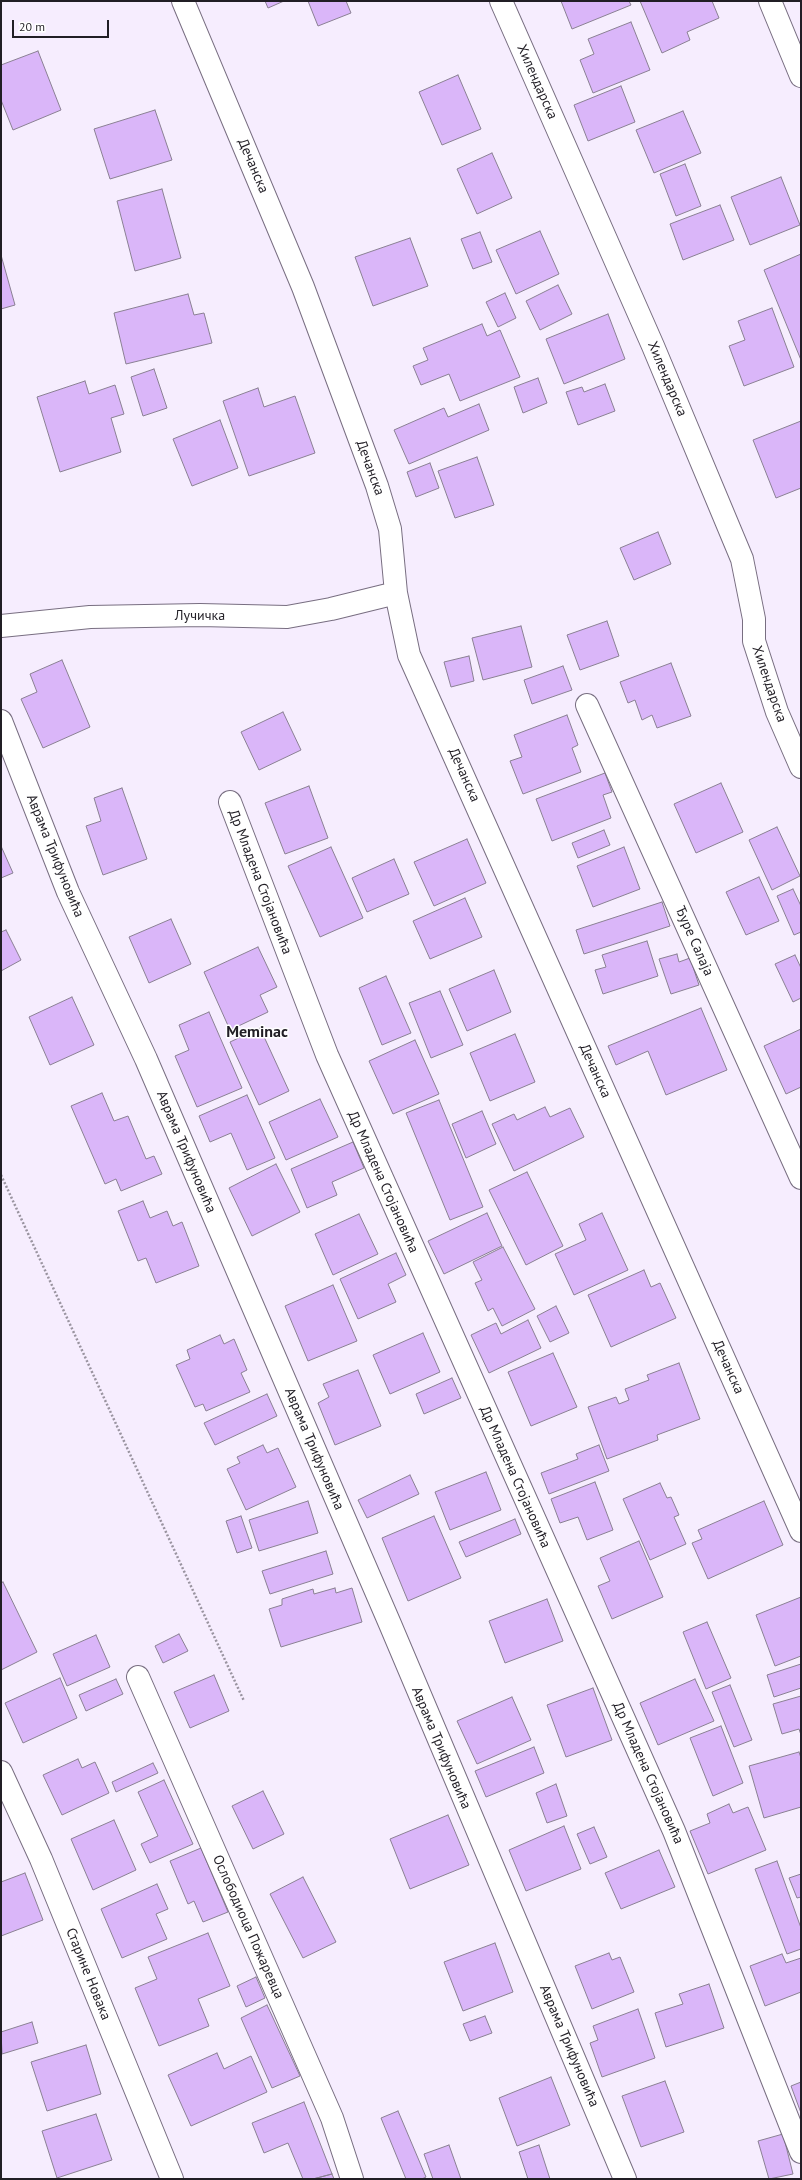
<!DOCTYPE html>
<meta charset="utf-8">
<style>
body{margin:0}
#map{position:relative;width:802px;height:2180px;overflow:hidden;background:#f6edfe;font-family:"PT Sans",sans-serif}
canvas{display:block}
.frame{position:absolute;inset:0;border:2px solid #211e25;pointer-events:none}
.scale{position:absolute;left:12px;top:20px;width:97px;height:18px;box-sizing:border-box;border:2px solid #211e25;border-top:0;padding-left:5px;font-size:12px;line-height:14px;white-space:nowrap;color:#211e25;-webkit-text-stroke:3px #fff;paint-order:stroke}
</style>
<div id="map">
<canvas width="802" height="2180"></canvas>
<div class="frame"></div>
<div class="scale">20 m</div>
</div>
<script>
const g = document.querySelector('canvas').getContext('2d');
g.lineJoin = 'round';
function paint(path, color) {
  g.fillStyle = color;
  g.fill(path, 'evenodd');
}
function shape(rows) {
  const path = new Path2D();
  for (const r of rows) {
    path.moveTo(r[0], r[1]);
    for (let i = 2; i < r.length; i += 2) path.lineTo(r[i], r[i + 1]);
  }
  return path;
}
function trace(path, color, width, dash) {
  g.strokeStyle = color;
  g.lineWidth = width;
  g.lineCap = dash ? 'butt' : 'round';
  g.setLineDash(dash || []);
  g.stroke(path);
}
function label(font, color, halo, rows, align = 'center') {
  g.font = font + ' "PT Sans",sans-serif';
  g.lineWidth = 3;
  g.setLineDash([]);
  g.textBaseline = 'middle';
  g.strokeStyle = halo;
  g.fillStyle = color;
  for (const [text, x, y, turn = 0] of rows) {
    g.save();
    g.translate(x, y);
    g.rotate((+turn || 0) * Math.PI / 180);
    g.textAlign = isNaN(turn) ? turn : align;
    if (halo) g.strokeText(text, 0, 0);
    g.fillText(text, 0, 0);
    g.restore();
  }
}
const building = shape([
 [265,1,284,1,268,8,265,1],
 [308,1,346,1,351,13,318,26,308,1],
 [561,1,629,1,631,5,572,29,561,1],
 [640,1,712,1,719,18,687,32,690,40,662,53,640,1],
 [631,22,650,70,593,93,580,60,594,54,588,39,631,22],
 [38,51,61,110,13,130,1,100,1,65,38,51],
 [458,75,481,129,442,145,419,92,458,75],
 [621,86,635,122,588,141,574,105,621,86],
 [155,110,172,160,110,179,94,129,155,110],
 [683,111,701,153,654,173,636,130,683,111],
 [492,153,512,198,477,214,457,169,492,153],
 [685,164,701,206,676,216,660,174,685,164],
 [781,177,800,225,750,245,731,197,781,177],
 [162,189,181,258,135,271,117,201,162,189],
 [720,205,734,240,683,260,670,224,720,205],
 [540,231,559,274,516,294,496,250,540,231],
 [480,232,492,262,473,269,461,239,480,232],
 [410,238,428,286,373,306,355,257,410,238],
 [801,254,801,360,764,270,801,254],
 [1,255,15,305,1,309,1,255],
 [558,285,572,314,540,330,526,301,558,285],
 [505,293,516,318,498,327,486,302,505,293],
 [188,294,194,315,204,313,212,343,126,364,114,313,188,294],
 [772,308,794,367,744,386,729,346,745,340,738,321,772,308],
 [608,314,625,359,564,384,546,339,608,314],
 [482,324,487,336,500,330,520,377,460,401,449,374,421,385,413,366,428,360,423,348,482,324],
 [154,369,167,408,143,416,131,377,154,369],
 [538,378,547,403,523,413,514,387,538,378],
 [85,381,89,394,115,385,124,414,111,418,121,452,60,472,37,397,85,381],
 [605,384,615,411,578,425,566,392,582,387,584,392,605,384],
 [258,388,264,407,295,396,315,453,249,476,223,401,258,388],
 [479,404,489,430,409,464,394,430,444,408,448,417,479,404],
 [220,420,238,468,192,486,173,439,220,420],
 [801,421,801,488,776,498,753,440,801,421],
 [477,457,494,505,455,518,438,471,477,457],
 [430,463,439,488,416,497,407,472,430,463],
 [658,532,671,564,634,580,620,548,658,532],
 [607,621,619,656,580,670,567,635,607,621],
 [521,626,532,667,483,680,472,638,521,626],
 [469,656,474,681,451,687,444,662,469,656],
 [62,660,90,727,43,748,21,699,37,692,30,674,62,660],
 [671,663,691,716,657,728,652,715,642,720,635,700,628,703,620,682,671,663],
 [563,666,572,690,532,704,524,680,563,666],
 [283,712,301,750,259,770,241,732,283,712],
 [567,715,578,745,572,748,581,772,523,794,510,761,522,757,514,735,567,715],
 [605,773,612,792,603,795,611,818,552,841,536,799,605,773],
 [721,783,743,832,696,853,674,804,721,783],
 [309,786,328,838,285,854,265,803,309,786],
 [122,788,147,859,103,875,86,826,101,821,94,798,122,788],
 [777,827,800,876,772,890,749,840,777,827],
 [604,830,610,845,578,858,572,843,604,830],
 [467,839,486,883,434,906,414,862,467,839],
 [1,846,13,873,1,878,1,846],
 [331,847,363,918,320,937,288,866,331,847],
 [624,847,640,889,593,907,577,866,624,847],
 [394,859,409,894,367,912,352,878,394,859],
 [759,877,779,921,746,935,726,892,759,877],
 [793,889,801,906,801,932,794,935,777,896,793,889],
 [465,898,482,937,430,959,413,921,465,898],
 [662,902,670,926,584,954,576,930,662,902],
 [171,919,191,964,149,983,129,937,171,919],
 [6,930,21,960,1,971,1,932,6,930],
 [647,941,658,976,603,994,595,970,606,967,602,955,647,941],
 [258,947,277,987,260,995,268,1012,230,1030,204,972,258,947],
 [677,954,679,962,690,958,699,985,671,994,659,959,677,954],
 [795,955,801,968,801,998,793,1002,775,964,795,955],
 [494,970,511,1012,467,1031,449,989,494,970],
 [386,976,411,1033,382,1045,359,988,386,976],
 [440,991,463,1045,431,1058,409,1003,440,991],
 [72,997,94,1045,50,1065,29,1017,72,997],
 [701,1008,727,1070,666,1095,648,1051,616,1065,608,1046,701,1008],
 [209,1012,242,1088,197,1107,175,1056,189,1050,179,1025,209,1012],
 [260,1028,289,1091,259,1105,230,1042,260,1028],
 [801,1029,801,1087,786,1094,764,1046,801,1029],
 [515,1034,535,1082,490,1101,470,1053,515,1034],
 [415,1040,439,1094,393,1114,369,1061,415,1040],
 [102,1093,114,1121,128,1116,146,1159,154,1156,162,1174,121,1191,116,1179,105,1184,71,1106,102,1093],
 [247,1095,275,1158,247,1170,231,1133,210,1142,199,1116,247,1095],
 [320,1099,338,1137,286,1160,269,1122,320,1099],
 [439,1100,483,1207,450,1220,406,1113,439,1100],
 [545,1107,550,1117,570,1108,584,1137,514,1171,492,1124,514,1114,517,1120,545,1107],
 [482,1111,496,1144,466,1158,452,1124,482,1111],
 [353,1142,364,1168,332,1182,337,1195,307,1208,291,1169,353,1142],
 [276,1164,300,1212,252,1236,229,1188,276,1164],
 [527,1172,563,1246,526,1265,489,1190,527,1172],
 [143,1201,150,1218,167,1211,173,1226,182,1222,199,1266,156,1283,146,1258,138,1261,118,1211,143,1201],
 [487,1213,502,1246,444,1274,428,1241,487,1213],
 [602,1213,628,1270,574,1295,555,1254,586,1240,579,1224,602,1213],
 [359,1214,378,1254,333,1275,315,1234,359,1214],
 [503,1247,535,1309,502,1326,493,1308,488,1311,475,1283,482,1280,473,1262,503,1247],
 [396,1253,406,1275,388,1284,396,1302,358,1319,340,1279,396,1253],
 [644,1270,651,1287,660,1283,676,1318,611,1347,588,1295,644,1270],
 [333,1285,357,1341,308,1361,285,1306,333,1285],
 [556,1306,569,1333,550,1342,537,1316,556,1306],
 [528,1320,541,1348,489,1373,471,1335,496,1323,501,1334,528,1320],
 [423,1333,440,1372,390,1394,373,1355,423,1333],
 [220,1335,224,1344,234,1339,247,1370,241,1373,250,1392,206,1411,203,1404,195,1407,176,1365,190,1359,187,1350,220,1335],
 [553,1353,577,1407,531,1426,508,1372,553,1353],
 [679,1363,700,1419,657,1435,658,1440,607,1459,588,1407,616,1397,619,1404,629,1400,625,1389,649,1380,647,1375,679,1363],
 [358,1370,381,1426,335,1445,318,1403,329,1397,323,1384,358,1370],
 [452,1378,461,1398,424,1414,416,1394,452,1378],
 [267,1394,277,1416,215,1445,204,1423,267,1394],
 [263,1445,267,1453,278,1448,296,1487,246,1510,227,1469,240,1463,237,1457,263,1445],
 [599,1445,609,1471,549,1494,541,1473,578,1459,576,1454,599,1445],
 [486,1472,501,1510,450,1530,435,1492,486,1472],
 [410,1475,419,1494,367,1518,358,1500,410,1475],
 [595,1482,613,1530,587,1540,578,1517,560,1523,551,1499,595,1482],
 [660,1483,667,1498,671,1497,679,1515,674,1517,686,1544,650,1560,623,1499,660,1483],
 [308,1501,318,1533,259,1551,249,1520,308,1501],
 [764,1501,783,1545,708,1579,692,1543,702,1539,698,1530,764,1501],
 [241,1516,252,1548,237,1553,226,1521,241,1516],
 [434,1516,461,1578,408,1601,382,1538,434,1516],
 [515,1519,521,1534,466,1557,459,1542,515,1519],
 [639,1541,663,1597,612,1619,598,1586,610,1581,600,1558,639,1541],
 [326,1551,333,1574,270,1594,262,1571,326,1551],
 [3,1582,37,1652,1,1670,1,1583,3,1582],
 [335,1588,336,1593,352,1588,362,1622,281,1647,269,1609,282,1605,282,1599,313,1589,314,1594,335,1588],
 [801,1597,801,1656,775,1666,756,1615,801,1597],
 [547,1599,563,1641,505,1663,489,1621,547,1599],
 [707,1622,731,1678,706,1689,683,1632,707,1622],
 [179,1634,188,1651,163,1663,155,1646,179,1634],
 [96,1635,110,1667,67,1686,53,1654,96,1635],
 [801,1664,801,1688,774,1697,767,1675,801,1664],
 [214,1675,229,1711,190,1728,174,1692,214,1675],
 [60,1678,77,1718,23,1743,5,1703,60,1678],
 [116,1679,123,1694,86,1711,79,1695,116,1679],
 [695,1679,714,1721,658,1745,640,1703,695,1679],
 [730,1685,752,1740,734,1747,712,1692,730,1685],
 [593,1688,612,1740,566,1757,547,1705,593,1688],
 [801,1696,801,1735,799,1729,782,1734,773,1704,801,1696],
 [512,1697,531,1740,477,1764,457,1721,512,1697],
 [721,1726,743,1783,713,1796,690,1738,721,1726],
 [534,1747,544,1773,486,1797,475,1771,534,1747],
 [799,1752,801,1758,801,1807,764,1818,749,1766,799,1752],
 [78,1759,82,1768,95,1762,109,1793,62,1815,43,1775,78,1759],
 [153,1763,158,1773,116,1792,112,1782,153,1763],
 [164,1780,193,1844,150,1863,141,1844,158,1836,138,1792,164,1780],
 [556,1784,567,1816,547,1823,536,1793,556,1784],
 [263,1791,284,1834,253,1849,232,1806,263,1791],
 [729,1804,733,1813,748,1807,766,1850,708,1874,690,1831,710,1823,707,1814,729,1804],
 [448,1815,469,1865,410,1889,390,1839,448,1815],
 [114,1820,136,1870,93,1890,71,1839,114,1820],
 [564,1826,581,1869,526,1891,509,1850,564,1826],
 [594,1827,607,1857,590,1864,577,1834,594,1827],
 [201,1848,228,1912,203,1922,194,1901,188,1904,170,1861,201,1848],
 [659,1850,675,1887,621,1909,605,1873,659,1850],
 [777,1861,801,1928,801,1949,787,1954,755,1869,777,1861],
 [25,1873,43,1920,1,1936,1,1882,25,1873],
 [801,1874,801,1897,797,1898,789,1878,801,1874],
 [303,1877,336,1942,303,1958,270,1894,303,1877],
 [157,1884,168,1909,156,1914,167,1939,122,1958,101,1909,157,1884],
 [208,1933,230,1986,198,1999,209,2026,159,2046,135,1988,157,1979,148,1957,208,1933],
 [495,1943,513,1992,463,2011,444,1962,495,1943],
 [609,1953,612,1960,620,1957,634,1992,592,2009,575,1966,609,1953],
 [782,1954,786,1963,801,1958,801,1992,765,2006,750,1966,782,1954],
 [256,1977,265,1998,246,2007,237,1986,256,1977],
 [709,1984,724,2028,666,2047,655,2013,683,2004,679,1994,709,1984],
 [267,2005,300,2076,272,2088,241,2018,267,2005],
 [638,2009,655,2058,602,2077,590,2043,598,2040,593,2026,638,2009],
 [485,2016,492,2033,470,2041,463,2024,485,2016],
 [32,2022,38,2043,2,2054,1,2032,32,2022],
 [86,2045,101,2094,47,2111,31,2062,86,2045],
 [217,2053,224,2069,251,2056,267,2092,191,2126,168,2075,217,2053],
 [551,2077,570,2125,517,2146,499,2098,551,2077],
 [665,2081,684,2132,641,2147,622,2096,665,2081],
 [801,2082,801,2113,791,2086,801,2082],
 [304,2102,332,2174,313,2179,303,2179,288,2143,264,2153,252,2123,304,2102],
 [398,2111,426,2177,422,2179,406,2179,381,2118,398,2111],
 [96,2114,112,2160,57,2178,42,2131,96,2114],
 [783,2134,793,2174,769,2179,758,2141,783,2134],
 [449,2145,461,2179,433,2179,424,2154,449,2145],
 [539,2145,550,2179,528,2179,519,2152,539,2145],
 [332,2174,334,2179,313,2179,332,2174]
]);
paint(building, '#dab6f9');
trace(building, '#8a8093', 1);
const street = shape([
 [183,1,303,287,377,486,390,529,396,593,409,655,801,1531],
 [501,1,653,346,742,559,754,619,754,641,777,712,801,767],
 [770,1,801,76],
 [1,626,90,617,200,615,287,617,331,609,396,593],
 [587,705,801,1178],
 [1,721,68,892,146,1059,390,1624,625,2179],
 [230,802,327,1055,674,1831,801,2152],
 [138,1677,332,2118,352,2179],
 [1,1772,41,1859,172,2179]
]);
trace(street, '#786e81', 24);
trace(shape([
 [1,1175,244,1701]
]), '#9a94a0', 2.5, [2, 2]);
trace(street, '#fff', 22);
label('14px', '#211e25', '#fff', [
 ["Хилендарска",537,82,66],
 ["Дечанска",253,166,67],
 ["Хилендарска",667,379,67],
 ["Дечанска",370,468,70],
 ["Лучичка",200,616],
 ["Хилендарска",769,684,71],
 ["Дечанска",464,775,66],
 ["Аврама Трифуновића",55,856,68],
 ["Др Младена Стојановића",260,882,69],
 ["Ђуре Салаја",694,941,66],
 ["Дечанска",595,1071,66],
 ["Аврама Трифуновића",186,1152,67],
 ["Др Младена Стојановића",383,1182,66],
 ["Дечанска",728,1367,66],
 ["Аврама Трифуновића",314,1449,67],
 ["Др Младена Стојановића",515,1477,66],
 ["Аврама Трифуновића",441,1748,67],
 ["Др Младена Стојановића",648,1773,66],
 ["Ослободиоца Пожаревца",248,1927,66],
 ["Старине Новака",88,1974,68],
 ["Аврама Трифуновића",569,2046,67]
]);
label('bold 16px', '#211e25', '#fff', [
 ["Meminac",257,1032]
]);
</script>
